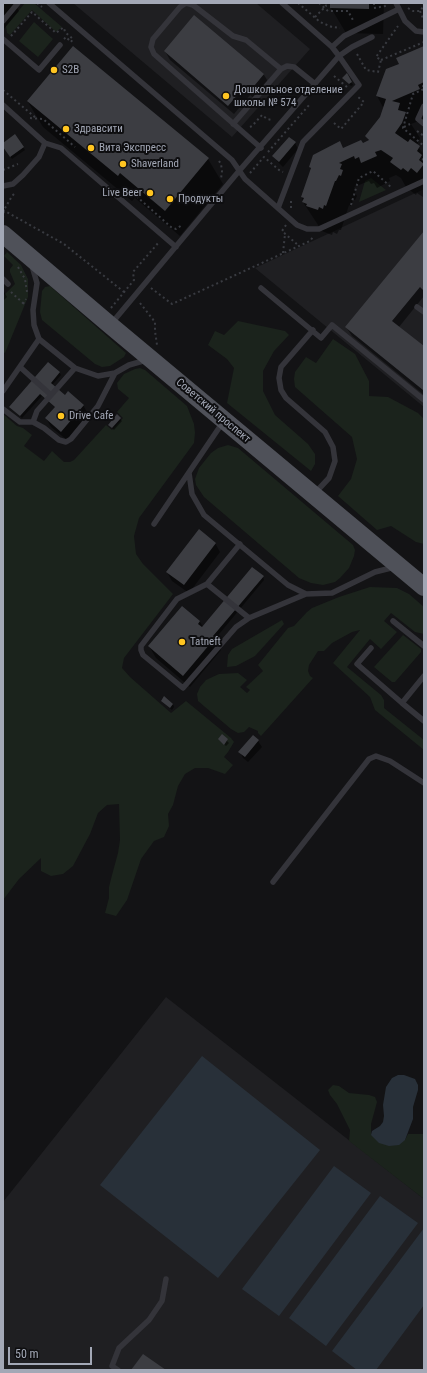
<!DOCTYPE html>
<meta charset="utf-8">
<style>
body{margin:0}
#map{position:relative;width:427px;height:1373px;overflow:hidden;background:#131315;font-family:"Roboto Condensed",sans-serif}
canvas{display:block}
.frame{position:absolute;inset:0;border:4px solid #a3a8b6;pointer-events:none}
.scale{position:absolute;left:8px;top:1347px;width:84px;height:18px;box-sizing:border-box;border:2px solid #a3a8b6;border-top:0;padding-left:5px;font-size:12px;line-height:14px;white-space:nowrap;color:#a3a8b6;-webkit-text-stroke:3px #0e0e10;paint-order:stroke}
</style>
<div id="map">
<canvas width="427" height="1373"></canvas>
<div class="frame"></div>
<div class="scale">50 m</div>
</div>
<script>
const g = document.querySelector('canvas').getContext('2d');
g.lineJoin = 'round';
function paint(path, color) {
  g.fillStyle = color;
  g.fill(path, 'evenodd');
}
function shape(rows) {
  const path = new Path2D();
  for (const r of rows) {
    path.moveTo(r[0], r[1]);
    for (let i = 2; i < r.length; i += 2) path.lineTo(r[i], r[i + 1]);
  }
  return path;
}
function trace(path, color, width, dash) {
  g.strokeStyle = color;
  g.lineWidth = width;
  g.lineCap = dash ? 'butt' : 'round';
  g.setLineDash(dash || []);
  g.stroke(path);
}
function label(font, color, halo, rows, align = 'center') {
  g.font = font + ' "Roboto Condensed",sans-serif';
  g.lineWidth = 4;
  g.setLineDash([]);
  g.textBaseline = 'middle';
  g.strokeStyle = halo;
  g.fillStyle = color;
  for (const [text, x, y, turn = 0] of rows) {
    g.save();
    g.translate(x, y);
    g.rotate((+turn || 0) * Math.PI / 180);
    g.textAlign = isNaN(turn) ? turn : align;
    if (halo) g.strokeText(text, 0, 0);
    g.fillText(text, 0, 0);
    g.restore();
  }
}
paint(shape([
 [73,3,256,3,310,49,232,137],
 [424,189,424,407,255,268],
 [166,997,424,1199,424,1370,3,1370,3,1202]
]), '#1f1f22');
paint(shape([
 [25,3,34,3,62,27,56,32,32,10,10,35,7,33,6,26],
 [34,22,53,39,38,57,19,41],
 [371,178,386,190,359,202,365,181],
 [7,252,21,265,28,279,28,297,5,353,3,352,3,296,15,284,10,272,10,269,13,265,4,256],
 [50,286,126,353,124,357,110,366,102,367,95,364,42,320,40,312,42,291,45,287],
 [238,321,285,331,289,335,274,351,263,371,263,391,275,415,308,444,315,454,315,464,311,471,227,403,234,368,227,359,208,345,215,331,224,335],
 [333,339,355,354,369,381,369,396,388,397,418,413,424,419,424,544,416,542,391,526,377,530,338,496,351,479,357,459,352,437,295,387,294,379,295,372,306,357,316,363],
 [140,368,145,370,187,406,194,424,195,433,194,443,139,518,134,536,136,554,143,564,173,594,124,658,122,668,130,677,171,713,186,701,231,738,234,742,228,752,224,757,233,765,225,774,208,768,195,768,185,774,178,786,173,805,168,814,169,826,164,837,154,841,141,859,127,900,116,916,105,913,109,898,109,887,112,875,118,853,120,840,119,804,107,805,98,813,90,834,73,866,63,874,51,876,41,871,41,858,19,879,3,900,3,414,17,426,23,428,32,435,24,446,44,461,52,451,64,462,70,462,74,460,106,425,112,430,123,418,117,412,129,398,118,389,117,383,124,374,135,369],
 [228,445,238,448,353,545,355,550,354,556,349,568,340,578,335,582,323,585,311,583,299,578,204,497,196,485,195,479,199,468,211,453,218,448],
 [370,587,397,588,409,594,424,607,424,634,415,632,391,613,384,621,397,632,381,649,370,639,347,667,381,695,384,700,384,708,424,740,424,750,375,710,370,697,333,663,360,630,352,632,332,643,324,651,318,651,309,665,308,671,310,676,313,678,261,736,258,733,258,731,249,727,244,732,238,733,231,729,198,701,197,694,200,687,206,680,219,674,238,673,247,680,240,687,247,693,250,690,246,687,263,671,258,665,288,628,294,626,307,612,312,608,339,597],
 [282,620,284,624,255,656,236,666,227,667,228,655,232,649],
 [403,635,421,649,421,652,395,682,392,682,374,667],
 [333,1085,339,1086,349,1093,369,1095,375,1097,377,1102,371,1124,371,1135,405,1140,408,1134,424,1134,424,1199,349,1141,350,1130,337,1104,330,1095,328,1090]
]), '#1b231c');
paint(shape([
 [202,1056,320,1150,218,1278,100,1185],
 [398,1075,404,1075,415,1079,418,1085,418,1090,413,1107,413,1119,405,1140,399,1145,389,1146,379,1143,371,1135,372,1131,380,1126,383,1122,384,1116,383,1105,386,1087,392,1078],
 [334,1166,371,1193,279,1316,242,1289],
 [380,1196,418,1223,326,1346,289,1318],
 [424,1228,424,1305,376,1370,357,1370,332,1351]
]), '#283039');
paint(shape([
 [3,3,14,3,19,11,3,30],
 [331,3,384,3,383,34,346,33,331,8],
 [194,16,264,75,269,83,255,99,250,95,234,114,170,60,165,51],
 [73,47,208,159,223,184,180,236,135,198,132,201,43,127,28,102],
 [424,47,424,119,411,124,420,138,417,145,424,155,424,195,423,197,417,193,416,195,406,187,401,178,396,175,389,178,390,181,377,188,374,183,371,184,369,181,354,187,356,190,355,193,357,196,355,200,353,200,351,206,349,205,341,230,339,230,337,234,333,232,332,235,322,231,303,202,302,197,311,170,310,167,314,156,363,145,369,141,366,136,381,118,384,109,377,96,400,64],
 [347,75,353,85,351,86,343,78],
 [15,136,25,150,12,159,4,147,3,144],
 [295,143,298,149,283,167,277,161,274,156],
 [424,232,424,296,399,327,424,348,424,395,352,336,346,327],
 [3,290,7,297,3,301],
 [59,372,61,375,52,385,64,395,83,405,88,414,67,440,51,427,46,418,56,408,42,396,22,418,11,407],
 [117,416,122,421,114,430,109,425],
 [215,543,220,552,189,593,172,581,167,572],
 [263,577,264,580,215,639,221,650,190,687,156,658,149,646,182,607,200,622,203,627],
 [162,701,173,704,174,707,172,710],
 [222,736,229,743,226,746,219,740],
 [253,737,258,741,262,747,248,762,243,758,240,752]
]), '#0007');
paint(shape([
 [330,3,369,3,369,9,330,8],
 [194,15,264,74,250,91,245,86,228,106,164,51],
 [73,46,209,158,165,211,120,173,118,176,27,101],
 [424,46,424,82,418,85,420,89,392,101,400,103,398,110,406,112,402,123,395,133,408,142,410,139,420,146,417,151,422,155,419,160,424,164,417,173,411,168,408,172,403,168,401,170,390,162,393,158,381,150,375,152,377,156,361,163,359,157,355,159,354,156,339,163,342,164,340,169,343,170,341,176,339,175,336,181,335,181,326,206,324,205,323,209,319,207,318,210,306,206,307,204,302,202,304,198,301,197,311,168,309,167,313,155,340,141,343,148,361,140,363,143,369,140,365,136,380,117,386,99,376,96,386,69,399,64,396,58],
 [347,73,352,82,349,84,342,78],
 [15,134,24,147,10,157,3,147,3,143],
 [289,137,296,142,279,162,272,156],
 [424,231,424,291,420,287,392,321,424,346,424,389,423,390,345,327],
 [48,362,60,372,51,383,65,395,68,391,84,405,61,432,45,418,55,407,40,394,20,416,9,407],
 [117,414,121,418,112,428,108,425],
 [199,529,216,543,184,585,166,572],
 [252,567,264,576,213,636,215,638,183,676,148,646,182,606,200,621,198,624,202,627],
 [164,696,173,704,170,708,161,701],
 [222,734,228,739,224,745,218,739],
 [253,735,259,740,245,757,238,752],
 [143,1354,166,1370,131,1370]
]), '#3c3d42');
trace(shape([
 [37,3,42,7],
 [298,3,320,22,332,27,340,28],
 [319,3,328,11,348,11,354,22],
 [374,3,374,8,386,6],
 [408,8,413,11,420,11,423,7,424,3],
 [420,11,424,21],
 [315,17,326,6,325,3],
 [11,36,32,12,56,33,64,27],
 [64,39,66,37,71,42,73,39,65,32,64,28],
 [357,54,366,70,378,72,381,60,376,57,398,26],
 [381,60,424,42],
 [334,76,347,87],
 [424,86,423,86,424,89,413,94,403,128,424,146],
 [3,90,36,118],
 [30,118,43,119,75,147],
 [334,123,341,129,364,102,358,97],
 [250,127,252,126,262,115,267,119,272,120],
 [404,127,410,124],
 [417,131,424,136],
 [268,152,310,104],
 [422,159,424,160],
 [219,161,221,164,222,171,221,179],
 [3,170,18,164],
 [250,173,264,157,279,170,283,172],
 [123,190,135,195,171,227,176,229,182,225],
 [351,205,359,178,373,171,392,188],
 [291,208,291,199],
 [3,210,64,244,124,292],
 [3,218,4,210,12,196,16,192],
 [286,225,282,231,299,246],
 [283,253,285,234],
 [18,267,25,279,27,292],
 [151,288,172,304,299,246,310,241,313,237],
 [11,292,24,304],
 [140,303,155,322,155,331,157,345],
 [23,304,26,299],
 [111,308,134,280,133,272,159,242]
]), '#393b41', 2, [2, 3]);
trace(shape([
 [49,3,232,160,245,179,297,225,307,229,319,229,424,181],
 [396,3,405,21,416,31,424,32],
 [3,21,18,3],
 [3,39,39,70,60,45],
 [332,47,344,36,399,9],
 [3,105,45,143],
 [424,106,418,119,424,124],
 [233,124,281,69],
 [261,148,154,54,151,47,153,39,180,7,186,3,193,5,233,36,246,40,281,69,287,66,294,67,315,84],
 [3,186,13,184,23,175,39,157,45,143,61,148,176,247],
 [278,208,303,142,359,85,339,56,352,47,372,37],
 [32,266,37,283,33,310,34,325,39,339,75,368,98,376,115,373,129,365,143,361,147,362],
 [3,279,8,284],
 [261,288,321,338,332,325,424,400],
 [417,307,424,312],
 [111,324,239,171,339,56,332,47,282,3],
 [313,330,281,367,279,378,281,390,286,398,325,432,333,447,335,461,329,478,314,494],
 [20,367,51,395],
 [3,391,39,339],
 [3,409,20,422,33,422,44,428,59,440,66,442,71,439,98,406,115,373],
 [33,422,37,411,75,368],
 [189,473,192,494,204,515,288,585,306,594,332,593,375,572,395,567],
 [154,524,223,422],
 [240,544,207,584,249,618,306,594],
 [207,584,177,599,141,646,141,650,143,655,183,688,236,627,249,618],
 [393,621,424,646],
 [371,648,357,664,402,703],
 [424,676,402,703,424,721],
 [273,882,369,759,376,756,390,761,424,783],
 [118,1370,112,1366,119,1348,149,1320,162,1301,166,1279]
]), '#34343a', 5.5);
trace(shape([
 [3,234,110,325,424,587]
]), '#4f5159', 18);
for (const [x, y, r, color] of [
 [54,70,4,"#ffc521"],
 [226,96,4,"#ffc521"],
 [66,129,4,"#ffc521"],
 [91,148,4,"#ffc521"],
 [123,164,4,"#ffc521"],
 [150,193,4,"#ffc521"],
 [170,199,4,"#ffc521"],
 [61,416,4,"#ffc521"],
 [182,642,4,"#ffc521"]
]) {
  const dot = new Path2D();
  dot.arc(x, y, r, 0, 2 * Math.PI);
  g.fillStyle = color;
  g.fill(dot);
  trace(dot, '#0e0e10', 1.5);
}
label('11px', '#a3a8b6', '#0e0e10', [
 ["S2B",62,70],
 ["Дошкольное отделение",234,90],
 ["школы № 574",234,103],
 ["Здравсити",74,129],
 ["Вита Экспресс",99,148],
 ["Shaverland",131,164],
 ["Live Beer",142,193,"right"],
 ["Продукты",178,199],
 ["Drive Cafe",69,416],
 ["Tatneft",190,642]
], 'left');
label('11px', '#a3a8b6', '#0e0e10', [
 ["Советский проспект",213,411,40]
]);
</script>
